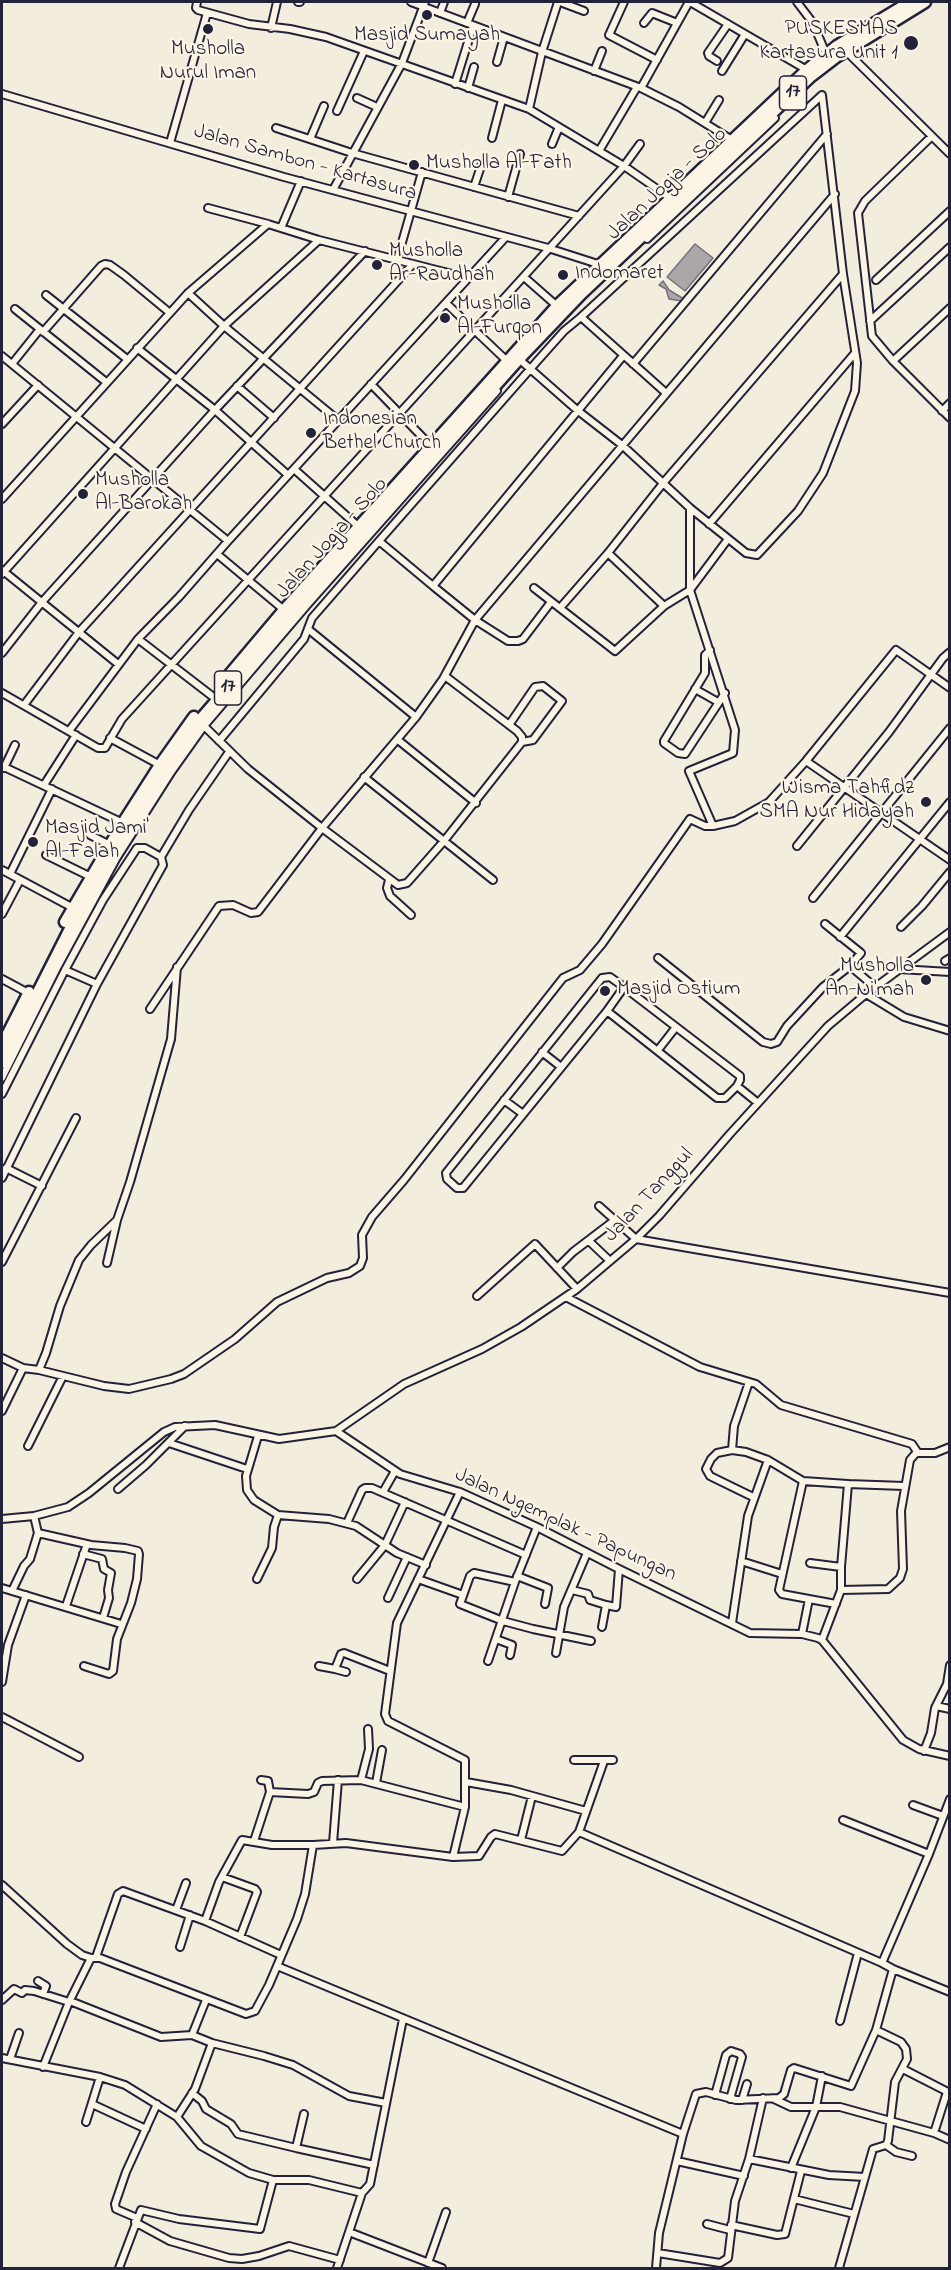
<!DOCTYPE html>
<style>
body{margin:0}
#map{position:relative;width:951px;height:2270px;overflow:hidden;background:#f3edde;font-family:"Indie Flower",sans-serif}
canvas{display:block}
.frame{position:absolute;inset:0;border:3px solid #22223b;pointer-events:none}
</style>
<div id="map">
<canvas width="951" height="2270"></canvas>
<div class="frame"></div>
</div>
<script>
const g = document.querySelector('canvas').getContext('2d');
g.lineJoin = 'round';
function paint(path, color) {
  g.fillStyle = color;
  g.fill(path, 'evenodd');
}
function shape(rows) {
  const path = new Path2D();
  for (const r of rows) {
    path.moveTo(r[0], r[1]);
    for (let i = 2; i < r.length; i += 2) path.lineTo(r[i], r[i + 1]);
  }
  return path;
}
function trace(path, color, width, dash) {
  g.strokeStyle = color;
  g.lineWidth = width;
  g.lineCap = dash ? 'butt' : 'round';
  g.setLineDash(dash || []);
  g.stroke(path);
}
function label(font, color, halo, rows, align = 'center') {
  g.font = font + ' "Indie Flower",sans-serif';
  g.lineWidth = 4.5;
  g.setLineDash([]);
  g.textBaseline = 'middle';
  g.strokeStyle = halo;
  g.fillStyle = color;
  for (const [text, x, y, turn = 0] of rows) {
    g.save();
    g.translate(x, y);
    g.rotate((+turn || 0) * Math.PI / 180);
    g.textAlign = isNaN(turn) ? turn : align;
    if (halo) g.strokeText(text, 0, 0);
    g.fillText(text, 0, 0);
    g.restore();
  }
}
const water = shape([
 [695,244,713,258,685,291,667,277,695,244],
 [663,281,669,290,684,299,682,301,669,299,666,289,659,285,663,281]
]);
paint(water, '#aca7a6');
trace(water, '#75727b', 1.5);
const street = shape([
 [197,2,196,8,198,10,249,24,290,29,326,37,529,109,624,166,673,200],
 [298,2,300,2],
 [411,2,641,88,679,107,732,140],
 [560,2,584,11],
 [624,2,609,35,657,60],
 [690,2,807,70],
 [797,2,813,23,826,54],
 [440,13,444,2],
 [467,23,475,4],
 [644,23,652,13,677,23],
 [271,28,277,2],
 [846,51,950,154],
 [717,61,709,56,708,53,728,24],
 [497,62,504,37],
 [594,71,602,51],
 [722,71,745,34],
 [455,84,473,26],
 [468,88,474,67],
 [641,88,689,2],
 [2,94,284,177,548,248,601,265],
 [357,98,377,107],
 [529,109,542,52,558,2],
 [337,111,364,51],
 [705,123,719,100],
 [276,128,352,153,579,216],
 [932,136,865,201,858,213,872,336,893,361,950,418],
 [492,138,502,100],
 [310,139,324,106],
 [170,143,207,13],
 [552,144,559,127],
 [599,151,637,87],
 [474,187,482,163],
 [333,190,402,63,425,2],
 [508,197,520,154],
 [208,208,268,224,319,240,468,278],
 [281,228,301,181],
 [647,239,775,118],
 [397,260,422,172],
 [524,277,557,306],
 [876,280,950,211],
 [188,293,224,326,338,420],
 [46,295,127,359],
 [446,303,507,361],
 [15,309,106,382],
 [870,321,950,247],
 [43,332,101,266,105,264,110,265,124,275,170,313],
 [137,348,215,410,288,475],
 [2,356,228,541],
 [519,359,577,410,622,445,690,508,746,553,757,555,798,511,823,473,855,391,857,363,843,274,822,95,581,317,666,393],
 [893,361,950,308],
 [12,364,40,329],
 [633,364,827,134],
 [371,384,431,446],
 [237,386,274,418],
 [942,411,950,403],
 [2,424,38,385],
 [294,469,359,527],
 [2,499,188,293,268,224],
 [690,508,690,590,728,539],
 [709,524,855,353],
 [608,553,664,606],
 [217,554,284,610],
 [2,570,118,664],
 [2,574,224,326,319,240],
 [433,586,379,541,539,359,564,331,581,317],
 [534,588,615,651,664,606,690,590,735,730,733,753,689,771,713,826],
 [551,602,523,639,518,641,508,641,475,620,835,194],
 [560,608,608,553,664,482,843,274],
 [138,639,212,696],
 [710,650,705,655,705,673,664,741,664,743,678,753,685,754,725,693],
 [2,653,42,602,213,412,365,251],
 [695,689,718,702],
 [2,693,98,748,105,748,122,719,624,166,640,144],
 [24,705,79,632,413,264],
 [416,717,443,679,475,620,433,586,623,356],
 [202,724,248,769,322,828,416,717,308,629],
 [509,725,535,687,543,686,562,701,533,740,522,742],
 [69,731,138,639,179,597,228,541,505,238],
 [110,738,160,765],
 [398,740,476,803],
 [219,741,304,639,312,618,379,541],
 [806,761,950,860],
 [2,766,123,823],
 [4,768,15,745],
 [364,777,493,880],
 [44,785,76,735],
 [90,835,110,845],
 [797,846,889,732,943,658,950,652],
 [46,855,91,877],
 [2,870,75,909],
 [10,874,52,789],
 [389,880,387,888,390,896,411,915],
 [813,898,950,728],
 [2,914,20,880],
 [901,927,922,906,950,872],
 [840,937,950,802],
 [658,958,763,1042,771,1044,777,1042,787,1026,823,987,850,966,861,953,825,924],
 [945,961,950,958],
 [850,966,875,987],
 [899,969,950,972],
 [65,970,97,984],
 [2,979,30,994],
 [624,987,740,1076,740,1080,737,1086,725,1098,717,1098,607,1011,624,987],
 [866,994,904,1017,950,1031],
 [150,1009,219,906,233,905,251,913,258,912,322,828,398,885,407,883,444,841,522,742,522,737,517,731,445,676],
 [607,1011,463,1188,457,1188,447,1179,446,1173,602,978,610,977,624,987],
 [658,1050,676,1027],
 [542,1052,561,1067],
 [2,1078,58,966,116,859,172,771,204,726,308,604,497,391],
 [737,1086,758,1103],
 [2,1094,65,970,103,900,137,848,145,848,161,857],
 [504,1100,523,1114],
 [6,1168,42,1186],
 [2,1178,97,984,163,865,161,857,189,810,229,752],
 [599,1206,636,1239,950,1293],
 [589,1241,610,1261],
 [2,1262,76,1118],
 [107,1263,117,1220],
 [557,1268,573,1252,615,1220],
 [477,1296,535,1244,577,1289],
 [566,1297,700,1367,756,1384,781,1405,912,1444,918,1453],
 [2,1358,23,1368,2,1411],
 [23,1368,39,1370,46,1353,60,1306,79,1260,91,1245,117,1220,130,1182,171,1039,177,967],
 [39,1370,104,1386,129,1389,171,1379,184,1374,235,1339,277,1302,327,1278,349,1273,360,1266,363,1258,362,1235,372,1217,404,1180,563,978,580,970,602,944,690,819,705,826,713,826,735,821,769,802,806,761,896,650,950,688],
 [749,1382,734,1426,732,1450,717,1453,711,1459,706,1469,710,1476,753,1497],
 [336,1431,404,1384,482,1349,521,1327,577,1289,636,1239,659,1216,729,1135,828,1026,866,994,950,932],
 [258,1436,246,1476,247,1490,254,1500,278,1515,329,1519,356,1526,397,1553,426,1565],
 [169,1443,247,1469],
 [28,1446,63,1376],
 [768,1460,803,1481,848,1484],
 [803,1481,779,1590,782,1594,836,1604],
 [118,1489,146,1465,185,1426],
 [383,1492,395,1471],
 [34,1516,38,1533,91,1545,125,1548,138,1551,139,1554,137,1579,131,1603,117,1639,113,1671,109,1674,84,1666],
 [2,1519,34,1516,68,1507,89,1493,164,1432,175,1427,215,1425,279,1439,336,1431,400,1474,460,1492,537,1527,619,1569,750,1633,802,1634,818,1638,822,1640,903,1740,919,1749,950,1756],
 [347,1523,362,1490,365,1488,372,1488,526,1555],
 [83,1554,102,1559,104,1569,111,1573,108,1590,109,1598,103,1618],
 [741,1561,782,1574],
 [810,1563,841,1567],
 [517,1576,548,1588,545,1604],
 [257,1579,272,1548,274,1527,278,1515],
 [357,1579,385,1545,405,1502],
 [418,1579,463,1595],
 [515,1582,474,1573,470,1576,460,1604,503,1621,533,1629,591,1641],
 [2,1588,121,1624],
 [572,1590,588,1594,590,1600,606,1605],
 [841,1590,841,1567,848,1484,904,1486],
 [12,1591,24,1566,30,1559,38,1533],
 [388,1598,407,1557],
 [66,1606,87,1544],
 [732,1623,748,1516,768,1460,746,1452,732,1450],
 [602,1627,606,1605,616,1607,619,1569],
 [802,1634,809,1599],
 [496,1639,512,1645,510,1655],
 [822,1640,841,1590,888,1589,900,1578,903,1569,901,1511,910,1460,916,1453,935,1453,950,1447],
 [556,1653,564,1607,587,1553],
 [488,1661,515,1582,537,1527],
 [319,1666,335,1669,341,1654,344,1653,390,1671],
 [335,1669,346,1672],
 [2,1682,8,1645,26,1595],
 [936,1706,950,1709],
 [2,1717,79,1757],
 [924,1751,931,1733,935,1708,947,1684,950,1665],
 [574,1760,613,1760],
 [604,1761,579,1832,882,1963],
 [361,1780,369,1749,368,1729],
 [466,1782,511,1790,586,1811],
 [376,1783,382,1750],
 [270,1792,308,1794,314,1792,318,1783,322,1781,361,1780,465,1807],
 [913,1805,943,1816],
 [843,1820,929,1854],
 [521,1840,532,1796],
 [254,1841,270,1792,268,1781,261,1780],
 [333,1843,338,1780],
 [453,1857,479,1856,491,1837,495,1834,562,1851,579,1832],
 [222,1877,255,1889,257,1892,240,1937],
 [2,1885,67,1944,82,1955,91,1958,100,1958,246,2014,255,2011,269,1985,297,1919,305,1894,313,1845,346,1843,453,1857,465,1807,465,1760,388,1721,385,1714,397,1623,460,1492],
 [176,1910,186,1883],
 [205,1921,219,1882,242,1840,272,1845,313,1845],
 [180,1947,190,1915],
 [96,1957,118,1894,123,1891,205,1921,281,1955],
 [277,1966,683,2134],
 [893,1969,950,1992],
 [38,1981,46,1986,43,1994],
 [2,2000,14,1989,22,1993,25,1990,34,1991,69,2002],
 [70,2001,161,2037,192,2035,212,2043,264,2056,293,2065,349,2096,386,2103],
 [840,2021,858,1953],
 [192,2035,206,2000],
 [2,2058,100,2077,125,2085,177,2117,201,2146,249,2173,273,2180,309,2180,362,2193],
 [10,2059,19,2033],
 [43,2067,69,2002,91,1958],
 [903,2069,950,2093],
 [192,2093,202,2101,206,2109,231,2124,238,2134,296,2148],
 [715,2095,726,2055,731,2051,740,2054,742,2057,730,2099],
 [774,2099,791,2107,840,2107,934,2133,950,2140],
 [742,2100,747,2084],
 [92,2104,146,2129],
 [304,2114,296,2148,374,2165],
 [177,2117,195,2089,212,2043],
 [86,2122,100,2077],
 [934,2133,947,2092],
 [886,2145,896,2152,912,2156],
 [749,2159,829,2175,865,2177,873,2149,886,2145,888,2141,895,2082,907,2059,906,2049,901,2042,876,2030],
 [677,2161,744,2176],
 [791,2168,816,2107,822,2076],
 [794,2199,854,2214],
 [137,2218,116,2209,115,2204,126,2172,157,2104],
 [135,2222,170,2241,229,2258,242,2259,259,2256,289,2246,340,2260],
 [707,2224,730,2230],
 [731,2225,777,2235,785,2234,801,2171],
 [349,2232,362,2193,370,2184,403,2019],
 [658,2253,720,2263,728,2258,735,2201,749,2159,763,2098],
 [428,2263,446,2212],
 [119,2268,141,2210,179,2219,260,2229,273,2180],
 [337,2268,349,2232,442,2268],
 [656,2268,659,2233,683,2134,696,2094,706,2092,736,2100,779,2098,784,2094,791,2070,794,2068,851,2086,876,2030,893,1969,882,1963,929,1854,950,1799],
 [839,2268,865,2177]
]);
const highway = shape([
 [225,680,284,610,557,306,807,70,837,46,910,2],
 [65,922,123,823,160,765,194,717],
 [2,1045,29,992],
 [2,1063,79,911,146,800,199,721,292,614,519,359,581,294,810,77,836,57,925,2]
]);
trace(street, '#22223b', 10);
trace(highway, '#22223b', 15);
trace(street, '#fcf5e5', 6);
trace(highway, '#fcf5e5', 10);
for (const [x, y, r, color] of [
 [427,15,6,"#22223b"],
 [208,29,6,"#22223b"],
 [911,43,8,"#22223b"],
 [414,165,6,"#22223b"],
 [377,265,6,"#22223b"],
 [563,275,6,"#22223b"],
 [445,318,6,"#22223b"],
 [311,433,6,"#22223b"],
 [83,494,6,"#22223b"],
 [926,802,6,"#22223b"],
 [33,842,6,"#22223b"],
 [926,980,6,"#22223b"],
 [605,991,6,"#22223b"]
]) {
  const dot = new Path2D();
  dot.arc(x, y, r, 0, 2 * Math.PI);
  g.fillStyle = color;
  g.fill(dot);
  trace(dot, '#fcf5e5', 2);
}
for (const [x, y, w] of [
 [793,93,27],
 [228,688,27]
]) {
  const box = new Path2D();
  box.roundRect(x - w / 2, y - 17, w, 34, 4.5);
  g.fillStyle = '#fcf5e5';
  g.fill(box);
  trace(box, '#22223b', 1.5);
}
label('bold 20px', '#22223b', null, [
 ["17",793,93],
 ["17",228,688]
]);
label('21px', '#22223b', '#fcf5e5', [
 ["PUSKESMAS",898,31,"right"],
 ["Kartasura Unit 1",898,55,"right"],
 ["Masjid Sumayah",427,37,"center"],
 ["Musholla",208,51,"center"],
 ["Nurul Iman",208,75,"center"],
 ["Musholla Al-Fath",426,165],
 ["Musholla",389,253],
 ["Ar-Raudhah",389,277],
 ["Indomaret",575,275],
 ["Musholla",457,306],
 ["Al-Furqon",457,330],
 ["Indonesian",323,421],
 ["Bethel Church",323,445],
 ["Musholla",95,482],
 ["Al-Barokah",95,506],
 ["Wisma Tahfidz",914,790,"right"],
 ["SMA Nur Hidayah",914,814,"right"],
 ["Masjid Jami'",45,830],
 ["Al-Falah",45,854],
 ["Musholla",914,968,"right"],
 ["An-Ni'mah",914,992,"right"],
 ["Masjid Ostium",617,991]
], 'left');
label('21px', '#22223b', '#fcf5e5', [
 ["Jalan Sambon - Kartasura",305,164,16],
 ["Jalan Jogja - Solo",668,185,-43],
 ["Jalan Jogja - Solo",333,539,-48],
 ["Jalan Tanggul",650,1196,-47],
 ["Jalan Ngemplak - Papungan",565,1526,25]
]);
</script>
